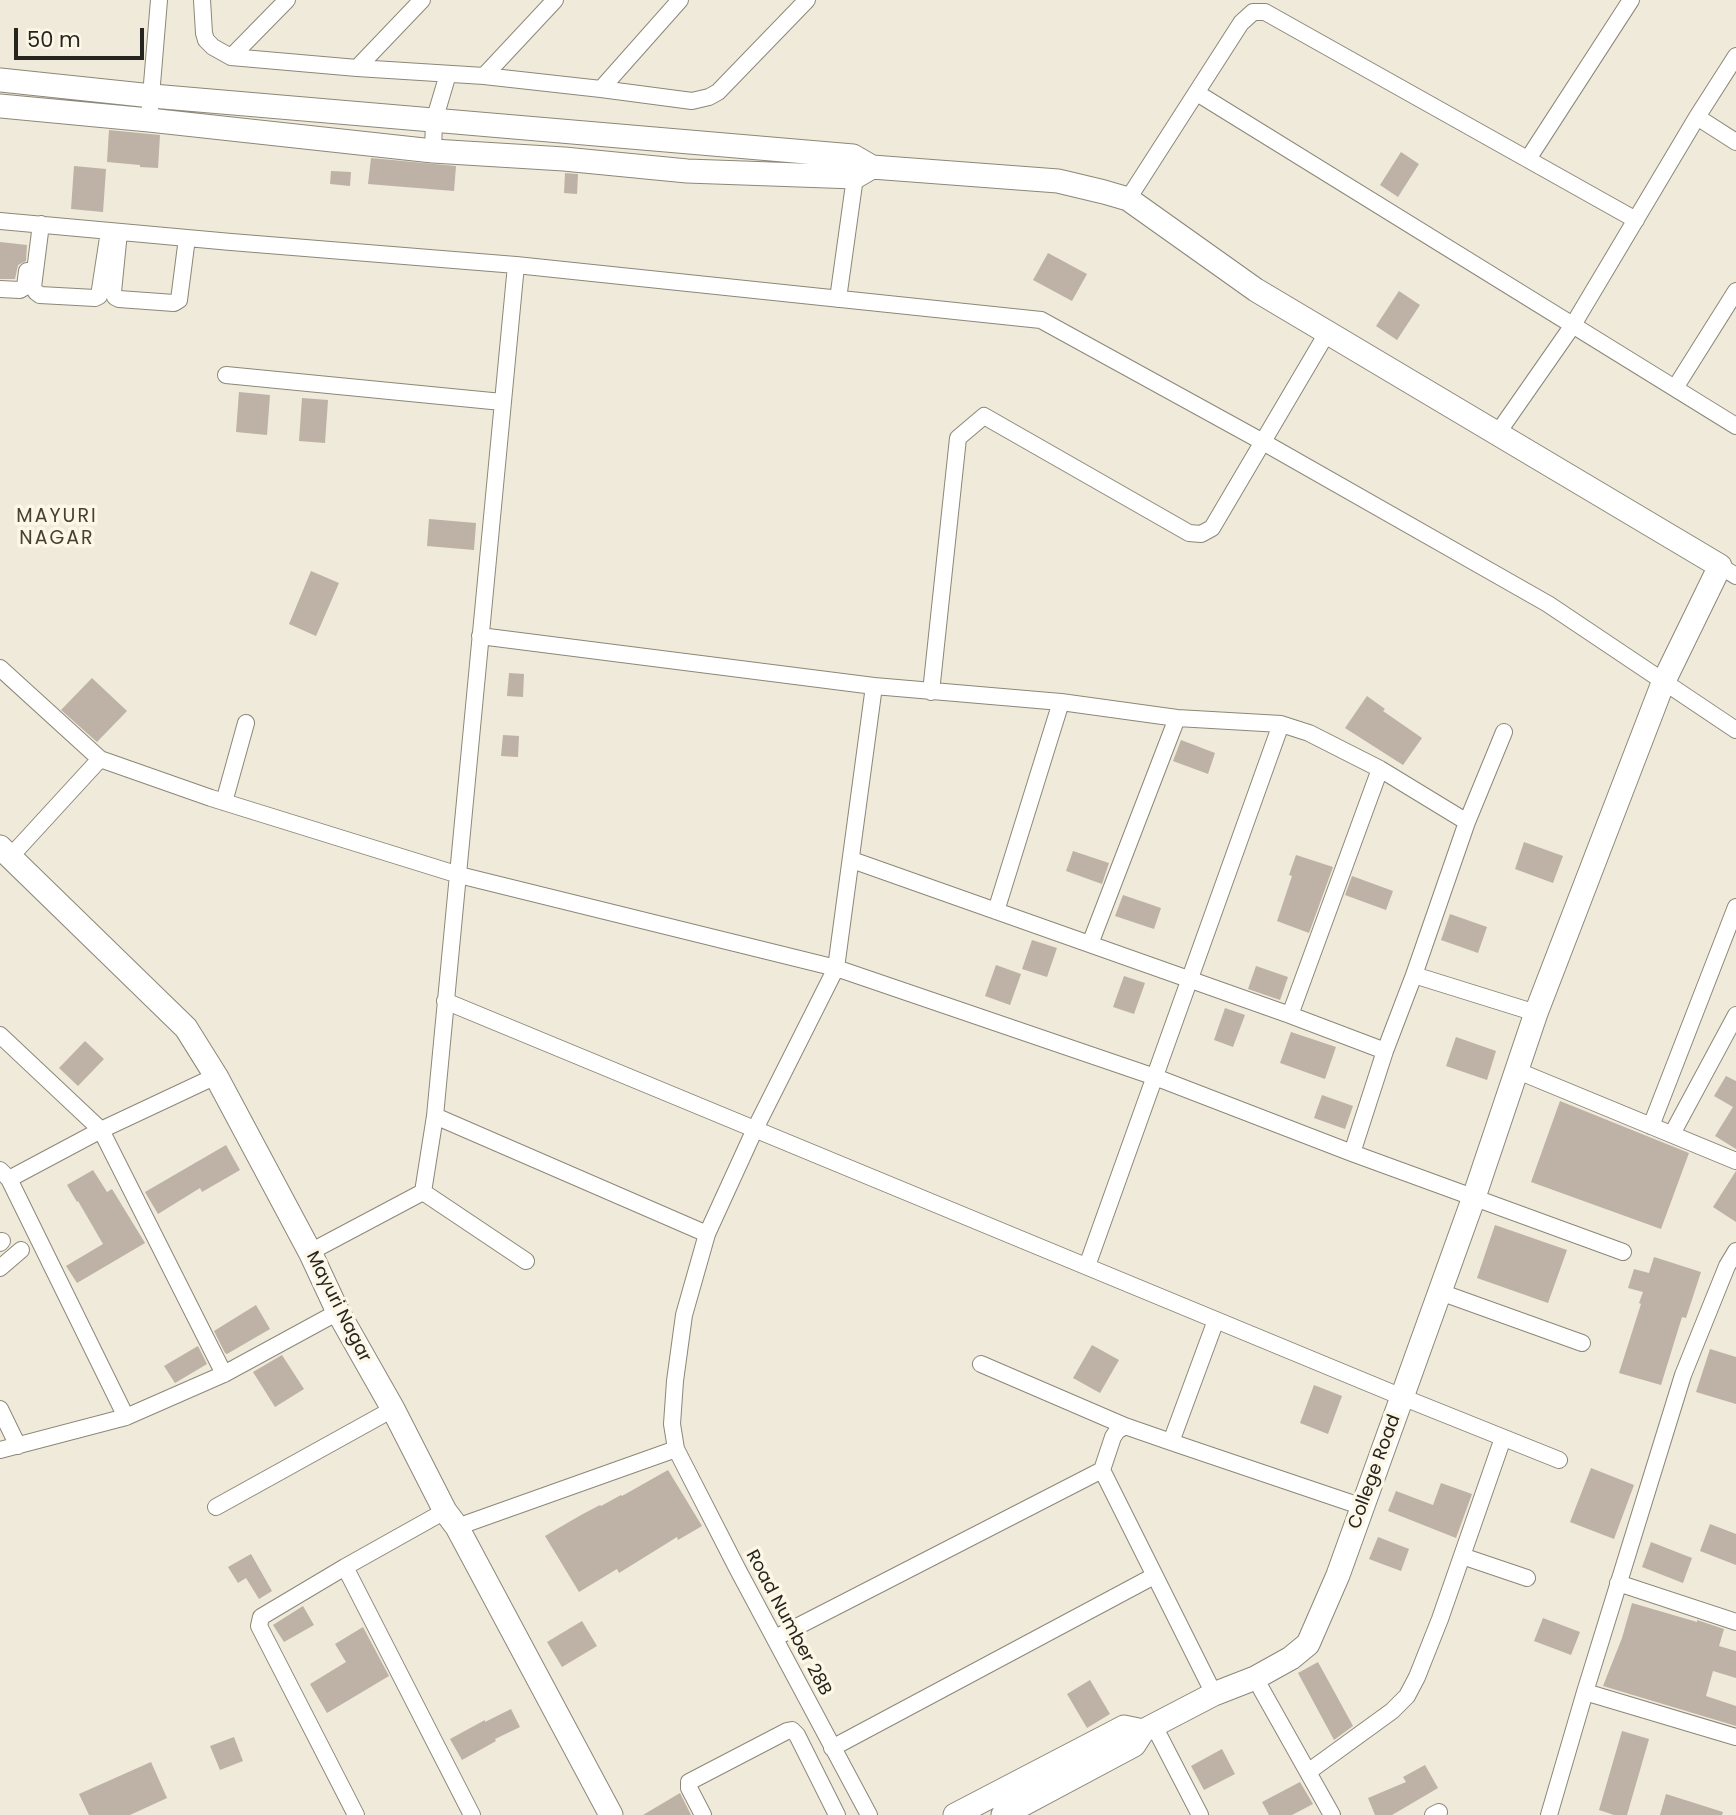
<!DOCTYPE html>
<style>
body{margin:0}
#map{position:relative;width:1736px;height:1815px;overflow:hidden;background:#efead9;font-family:Poppins,sans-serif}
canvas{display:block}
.scale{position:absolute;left:14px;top:28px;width:130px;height:32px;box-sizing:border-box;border:4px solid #26241e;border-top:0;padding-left:9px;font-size:21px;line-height:24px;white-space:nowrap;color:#26241e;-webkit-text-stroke:5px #fcf7e6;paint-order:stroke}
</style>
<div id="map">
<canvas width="1736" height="1815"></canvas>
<div class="scale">50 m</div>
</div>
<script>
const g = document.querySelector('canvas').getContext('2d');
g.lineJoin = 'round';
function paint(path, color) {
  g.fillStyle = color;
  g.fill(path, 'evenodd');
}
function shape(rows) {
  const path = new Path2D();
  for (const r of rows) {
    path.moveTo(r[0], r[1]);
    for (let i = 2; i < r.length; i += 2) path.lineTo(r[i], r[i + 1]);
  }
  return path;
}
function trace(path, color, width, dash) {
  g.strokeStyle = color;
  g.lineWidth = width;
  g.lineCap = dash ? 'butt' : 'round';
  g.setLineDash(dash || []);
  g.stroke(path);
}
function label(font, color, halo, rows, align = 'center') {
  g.font = font + ' Poppins,sans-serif';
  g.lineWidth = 7;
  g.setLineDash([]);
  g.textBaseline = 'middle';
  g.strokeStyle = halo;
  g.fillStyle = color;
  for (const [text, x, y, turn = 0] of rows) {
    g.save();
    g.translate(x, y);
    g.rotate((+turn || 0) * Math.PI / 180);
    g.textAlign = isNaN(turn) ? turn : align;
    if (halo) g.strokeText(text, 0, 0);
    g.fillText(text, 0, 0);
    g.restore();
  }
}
paint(shape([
 [109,130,160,135,158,168,140,167,140,165,107,162],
 [1401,152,1419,164,1398,197,1380,185],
 [371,158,456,166,454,191,368,184],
 [74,166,106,169,103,212,71,209],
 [331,171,351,172,350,186,330,184],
 [565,173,578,174,577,194,564,193],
 [0,242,27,245,26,261,18,265,15,279,0,279],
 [1048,253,1087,274,1072,301,1033,280],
 [1399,291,1420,305,1397,340,1376,326],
 [239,392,270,395,267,435,236,432],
 [302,398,328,400,325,443,299,441],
 [429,519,476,523,474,550,427,546],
 [311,571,339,583,316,636,289,624],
 [509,673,524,674,523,697,507,696],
 [92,678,127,711,97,742,61,710],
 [1367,696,1385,709,1383,711,1422,738,1403,765,1345,728],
 [503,735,519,736,518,757,501,756],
 [1181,740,1215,753,1208,774,1173,761],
 [1524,842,1563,856,1553,883,1515,869],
 [1073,851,1109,863,1102,884,1066,871],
 [1296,855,1333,867,1309,933,1277,921,1292,876,1289,875],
 [1352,876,1393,891,1386,910,1345,895],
 [1123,895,1161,908,1154,929,1115,916],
 [1450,914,1487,927,1478,953,1441,940],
 [1032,940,1057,948,1047,977,1022,969],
 [996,965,1021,974,1010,1005,985,996],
 [1256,966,1288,977,1280,1000,1248,989],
 [1124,976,1145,983,1134,1014,1113,1007],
 [1225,1008,1245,1015,1233,1047,1214,1040],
 [1291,1032,1336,1047,1325,1079,1280,1063],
 [1456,1037,1496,1051,1487,1080,1446,1066],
 [85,1041,104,1059,78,1086,59,1068],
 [1726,1076,1736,1081,1736,1149,1715,1136,1733,1107,1714,1096],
 [1322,1095,1353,1106,1345,1129,1314,1118],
 [1560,1101,1689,1153,1661,1229,1531,1182],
 [226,1145,240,1170,202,1192,200,1188,158,1214,145,1192],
 [93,1170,107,1192,112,1189,145,1243,77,1283,66,1266,103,1244,78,1201,77,1202,67,1185],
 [1736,1171,1736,1222,1713,1207],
 [1495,1225,1567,1250,1548,1303,1477,1278],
 [1654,1257,1701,1272,1686,1318,1682,1317,1661,1385,1619,1373,1641,1304,1639,1303,1643,1292,1628,1288,1634,1269,1649,1273],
 [256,1305,270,1329,227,1354,225,1353,214,1331],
 [1092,1345,1119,1360,1100,1393,1073,1378],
 [198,1346,207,1364,175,1383,164,1366],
 [1710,1349,1736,1357,1736,1404,1696,1392],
 [282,1355,304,1389,275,1407,253,1372],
 [1314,1385,1342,1396,1328,1434,1300,1423],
 [1591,1468,1634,1485,1614,1539,1570,1522],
 [668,1470,702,1526,678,1540,677,1537,619,1573,617,1569,579,1592,545,1536,581,1515,600,1505,601,1506,621,1495,622,1496],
 [1441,1483,1472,1494,1456,1538,1388,1511,1396,1491,1433,1505],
 [1710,1524,1736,1534,1736,1565,1700,1551],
 [1378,1537,1409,1549,1401,1571,1369,1559],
 [1651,1542,1692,1558,1683,1583,1642,1567],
 [251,1554,272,1591,259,1599,246,1578,238,1583,228,1567],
 [1632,1603,1697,1622,1697,1620,1724,1629,1719,1646,1736,1651,1736,1678,1713,1671,1706,1696,1736,1706,1736,1726,1603,1686,1622,1638],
 [303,1606,314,1625,284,1642,273,1625],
 [1543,1618,1580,1632,1571,1655,1534,1641],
 [582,1621,597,1646,562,1667,547,1642],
 [363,1627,389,1676,327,1713,310,1684,346,1662,335,1644],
 [1318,1662,1353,1726,1334,1740,1298,1673],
 [1090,1680,1110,1714,1087,1728,1067,1694],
 [511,1709,520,1727,495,1739,496,1741,462,1760,450,1739,485,1720,485,1722],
 [1622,1731,1649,1739,1627,1815,1614,1815,1599,1810],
 [234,1737,243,1761,220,1770,210,1746],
 [1222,1749,1235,1774,1204,1790,1191,1766],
 [151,1762,167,1798,130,1815,89,1815,79,1794],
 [1425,1765,1438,1788,1392,1815,1375,1815,1368,1798,1406,1782,1403,1777],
 [1300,1782,1313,1804,1292,1815,1269,1815,1262,1802],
 [680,1793,691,1815,643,1815],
 [1666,1794,1723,1812,1722,1815,1660,1815]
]), '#beb1a5');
const street = shape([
 [202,0,204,33,206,40,213,47,231,57,357,68,484,76,601,89,692,101,709,97,718,92,807,0],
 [231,57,287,0],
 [357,68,422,0],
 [484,76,555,0],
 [601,89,680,0],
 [1197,93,1736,426],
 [1697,117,1736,142],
 [149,120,159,0],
 [433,151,434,121,448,74],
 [1528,159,1631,0],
 [1128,199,1241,23,1253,12,1265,12,1636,220],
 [0,221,231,242,516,265,1041,320,1263,442,1548,604,1736,730],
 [41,224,33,287,36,292,40,295,95,298,99,296,109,231],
 [119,232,113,292,115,297,119,299,174,303,179,300,187,238],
 [0,289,20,290,25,287,27,271],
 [838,299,855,177,854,169],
 [226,375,502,402],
 [1675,388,1736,291],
 [1497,434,1573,325,1697,117,1736,56],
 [1720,566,1736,576],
 [480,636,874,686,1061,702,1177,718,1281,724,1309,733,1380,769,1467,822],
 [0,668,100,759],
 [931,692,958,438,984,416,1189,533,1201,534,1212,528,1327,333],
 [224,802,246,723],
 [11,856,100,759,211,798,459,875,836,968,1155,1077,1352,1153,1623,1252],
 [852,860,1290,1015,1385,1051],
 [996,911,1061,702],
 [1090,944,1177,718],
 [1414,975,1536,1013],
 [445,1001,1402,1397,1559,1460],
 [1290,1015,1380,769],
 [0,1035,101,1130,224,1374],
 [1518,1071,1736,1161],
 [435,1116,707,1234],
 [1651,1126,1736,907],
 [1672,1134,1736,1015],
 [1352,1153,1385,1051,1414,975,1467,822,1504,732],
 [0,1170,9,1179,101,1130,216,1076],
 [9,1179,126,1417],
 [423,1192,526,1261],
 [0,1243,2,1241],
 [310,1252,423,1192,435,1116,516,265],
 [1087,1266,1281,724],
 [0,1268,21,1250],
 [1440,1292,1582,1343],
 [981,1364,1125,1426],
 [0,1409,18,1446],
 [1171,1442,1363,1507],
 [0,1450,126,1417,224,1374,338,1312],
 [216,1507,393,1409],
 [457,1527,676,1449],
 [1462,1556,1527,1578],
 [345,1567,472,1815],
 [1618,1583,1736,1622],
 [775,1638,1102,1470],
 [1255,1678,1332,1815],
 [1585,1692,1736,1737],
 [1214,1694,1102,1470,1113,1437,1117,1431,1125,1426,1171,1442,1216,1320],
 [1154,1726,1200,1815],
 [832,1748,1154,1576],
 [1308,1772,1392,1711,1407,1696,1417,1677,1440,1619,1503,1438],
 [356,1815,259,1626,261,1617,345,1567,445,1511],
 [703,1815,689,1788,689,1782,787,1731,792,1730,797,1735,837,1815],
 [869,1815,738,1570,676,1449,672,1424,675,1381,684,1315,707,1234,755,1129,836,968,874,686],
 [1433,1815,1439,1812],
 [1549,1815,1585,1692,1683,1375,1727,1266,1736,1251]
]);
const secondary = shape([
 [0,80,152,96,853,156,872,167,1058,181,1104,192,1128,199,1256,290,1720,566,1663,683,1536,1013,1474,1197,1338,1575,1308,1644,1291,1658,1255,1678,1214,1694,1143,1731,1134,1745,1003,1815],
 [0,106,149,120,433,151,564,159,687,171,855,177,872,167],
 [0,847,186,1028,216,1076,310,1252,338,1312,393,1409,445,1511,457,1527,611,1815],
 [955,1815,1124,1727,1143,1731]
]);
trace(street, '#8c8778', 18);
trace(secondary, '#8c8778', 25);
trace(street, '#fff', 16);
trace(secondary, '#fff', 23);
label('18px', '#26241e', '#fcf7e6', [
 ["Mayuri Nagar",338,1307,63],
 ["College Road",1375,1472,-70],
 ["Road Number 28B",788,1623,62]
]);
g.letterSpacing = '2px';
label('19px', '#454133', '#fcf7e6', [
 ["MAYURI",57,517],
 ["NAGAR",57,539]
]);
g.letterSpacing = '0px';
</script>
